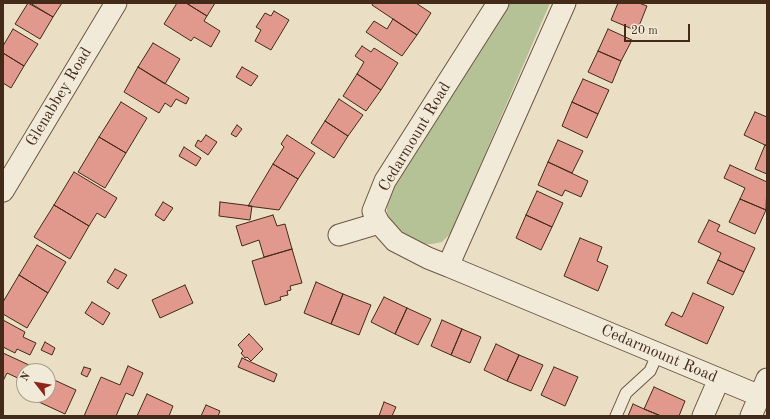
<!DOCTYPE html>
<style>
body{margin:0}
#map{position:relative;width:770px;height:419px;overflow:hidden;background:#eadec4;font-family:"Old Standard TT",serif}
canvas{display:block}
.frame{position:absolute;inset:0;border:4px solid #432a19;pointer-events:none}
.north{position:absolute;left:16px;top:363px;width:40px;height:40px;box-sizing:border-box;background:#f1ead9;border:1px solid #ab9d8c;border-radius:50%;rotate:301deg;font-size:11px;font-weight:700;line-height:16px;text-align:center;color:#432a19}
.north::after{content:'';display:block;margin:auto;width:14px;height:18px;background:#8f2418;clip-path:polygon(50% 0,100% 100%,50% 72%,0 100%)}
.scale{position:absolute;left:624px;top:24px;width:66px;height:18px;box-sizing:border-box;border:2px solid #432a19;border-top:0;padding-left:5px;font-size:12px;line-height:14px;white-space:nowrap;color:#432a19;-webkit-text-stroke:3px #f1ead9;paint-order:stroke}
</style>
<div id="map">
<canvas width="770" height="419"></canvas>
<div class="frame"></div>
<div class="north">N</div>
<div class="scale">20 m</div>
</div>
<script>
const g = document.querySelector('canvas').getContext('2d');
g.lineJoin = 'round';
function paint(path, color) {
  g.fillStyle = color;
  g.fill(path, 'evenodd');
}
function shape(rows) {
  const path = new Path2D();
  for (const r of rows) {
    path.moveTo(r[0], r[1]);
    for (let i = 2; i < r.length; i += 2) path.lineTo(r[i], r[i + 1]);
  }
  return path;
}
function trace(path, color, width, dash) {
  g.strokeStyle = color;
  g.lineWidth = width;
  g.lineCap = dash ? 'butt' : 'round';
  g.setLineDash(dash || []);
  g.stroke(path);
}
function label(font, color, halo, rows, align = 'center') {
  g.font = font + ' "Old Standard TT",serif';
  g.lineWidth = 3;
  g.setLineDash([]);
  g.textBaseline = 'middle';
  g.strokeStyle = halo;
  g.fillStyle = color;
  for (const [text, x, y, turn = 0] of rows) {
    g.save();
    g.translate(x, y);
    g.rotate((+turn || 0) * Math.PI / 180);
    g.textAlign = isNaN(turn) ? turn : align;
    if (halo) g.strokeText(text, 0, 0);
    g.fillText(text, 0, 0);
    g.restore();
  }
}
paint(shape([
 [504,3,550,3,451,233,442,242,432,244,423,244,399,232,388,218,386,200,390,185]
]), '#b5c296');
const building = shape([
 [28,3,53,17,40,39,15,24,28,3],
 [30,3,62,3,53,17,30,3],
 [177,3,186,3,207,16,204,21,220,31,211,47,194,37,191,41,164,24,177,3],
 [186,3,215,3,207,16,186,3],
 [373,3,416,3,431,13,417,35,372,5,373,3],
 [618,3,639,3,647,6,637,31,611,20,618,3],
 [274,11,289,20,271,50,255,41,261,30,256,27,265,13,271,16,274,11],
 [393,19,417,35,402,56,366,32,374,21,387,29,393,19],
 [13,29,38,44,24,66,3,53,3,46,13,29],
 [608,29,632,40,621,61,598,51,608,29],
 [153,43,180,59,165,84,138,67,153,43],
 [362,46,371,52,374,48,398,63,381,90,357,74,364,62,355,56,362,46],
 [598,51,621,61,612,83,588,72,598,51],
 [3,53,24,66,11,88,3,83,3,53],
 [138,67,189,98,186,104,176,99,171,107,165,103,159,113,124,92,138,67],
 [242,67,258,76,251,86,236,77,242,67],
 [357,74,381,90,366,111,343,96,357,74],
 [583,79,609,90,598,114,572,102,583,79],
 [339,99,363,115,348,136,325,121,339,99],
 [121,102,147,118,126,153,99,137,121,102],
 [572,102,598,114,587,138,562,126,572,102],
 [755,112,767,117,767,146,744,135,755,112],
 [325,121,348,136,334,158,311,143,325,121],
 [237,125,242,129,236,137,231,134,237,125],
 [206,135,217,142,208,155,195,146,198,140,201,142,206,135],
 [287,135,315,153,298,179,273,164,284,147,281,144,287,135],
 [99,137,126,153,105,188,78,172,99,137],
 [558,140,583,151,572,173,548,162,558,140],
 [765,145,767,146,767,174,755,169,765,145],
 [184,147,201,158,196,166,179,156,184,147],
 [548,162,588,181,581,197,565,190,562,196,538,185,548,162],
 [273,164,298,179,279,210,248,206,273,164],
 [730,165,767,182,766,210,740,199,745,188,724,178,730,165],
 [74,172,117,198,105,218,97,213,89,226,54,205,74,172],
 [537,191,563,203,552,227,526,215,537,191],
 [740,199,766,210,755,234,729,222,740,199],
 [163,202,173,208,164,221,155,215,163,202],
 [220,202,252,206,250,220,219,216,220,202],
 [54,205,89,226,70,259,34,237,54,205],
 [273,215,277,226,285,224,292,249,264,257,259,240,242,246,236,226,273,215],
 [526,215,552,227,541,250,516,238,526,215],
 [709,220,720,225,717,231,755,248,744,272,718,260,721,253,698,242,709,220],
 [580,238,602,247,597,261,608,266,598,291,564,276,580,238],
 [37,245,66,262,48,293,19,275,37,245],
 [292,249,302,283,290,286,291,290,287,291,288,295,280,297,281,300,265,305,252,261,292,249],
 [718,260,744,272,733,295,707,283,718,260],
 [115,269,127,275,118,289,107,282,115,269],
 [19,275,48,293,27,328,3,314,3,302,19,275],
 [316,282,343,294,331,324,304,313,316,282],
 [185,285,193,303,160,318,152,300,185,285],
 [693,293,724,307,707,344,665,325,672,312,682,317,693,293],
 [343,294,371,305,359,335,331,324,343,294],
 [384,297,407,308,395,334,371,322,384,297],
 [92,302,110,313,103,325,85,313,92,302],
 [407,308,431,319,418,345,395,334,407,308],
 [3,320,25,332,23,337,36,343,30,355,17,349,15,353,3,347,3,320],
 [442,320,462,329,451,355,431,346,442,320],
 [462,329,481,337,470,363,451,355,462,329],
 [249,334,263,349,251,361,247,357,245,358,241,353,243,351,238,345,249,334],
 [45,342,55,348,52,355,41,350,45,342],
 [496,344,519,355,507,381,484,370,496,344],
 [3,353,29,365,26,371,24,371,22,380,7,373,3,381,3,353],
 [519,355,543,365,531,391,507,381,519,355],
 [242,358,277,374,274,382,238,367,242,358],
 [128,366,143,373,133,396,126,393,116,416,84,416,101,377,120,385,128,366],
 [84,367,91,369,87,377,81,374,84,367],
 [554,367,578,377,565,406,541,395,554,367],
 [50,378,76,390,65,414,39,402,42,395,48,395,48,382,50,378],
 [654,387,685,401,679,416,661,416,644,409,654,387],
 [147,394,173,406,169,416,137,416,147,394],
 [384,402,396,407,392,416,379,416,384,402],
 [633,404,644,409,661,416,628,416,633,404],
 [206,405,220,411,218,416,201,416,206,405]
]);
paint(building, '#e2998d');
trace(building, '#432a19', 1);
const lane = shape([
 [616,416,626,393,650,371,658,353]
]);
const street = shape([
 [565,3,448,266,760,396],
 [3,191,116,3],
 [339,235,379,223],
 [448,266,428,258,395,241,379,223,373,211,385,181,498,3],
 [703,416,719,379],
 [751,416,767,379]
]);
trace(lane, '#6d5744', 13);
trace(street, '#6d5744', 23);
trace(lane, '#f1ead9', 11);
trace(street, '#f1ead9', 21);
label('16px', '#432a19', '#f1ead9', [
 ["Glenabbey Road",59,97,-59],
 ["Cedarmount Road",415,137,-59],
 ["Cedarmount Road",659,354,23]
]);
</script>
